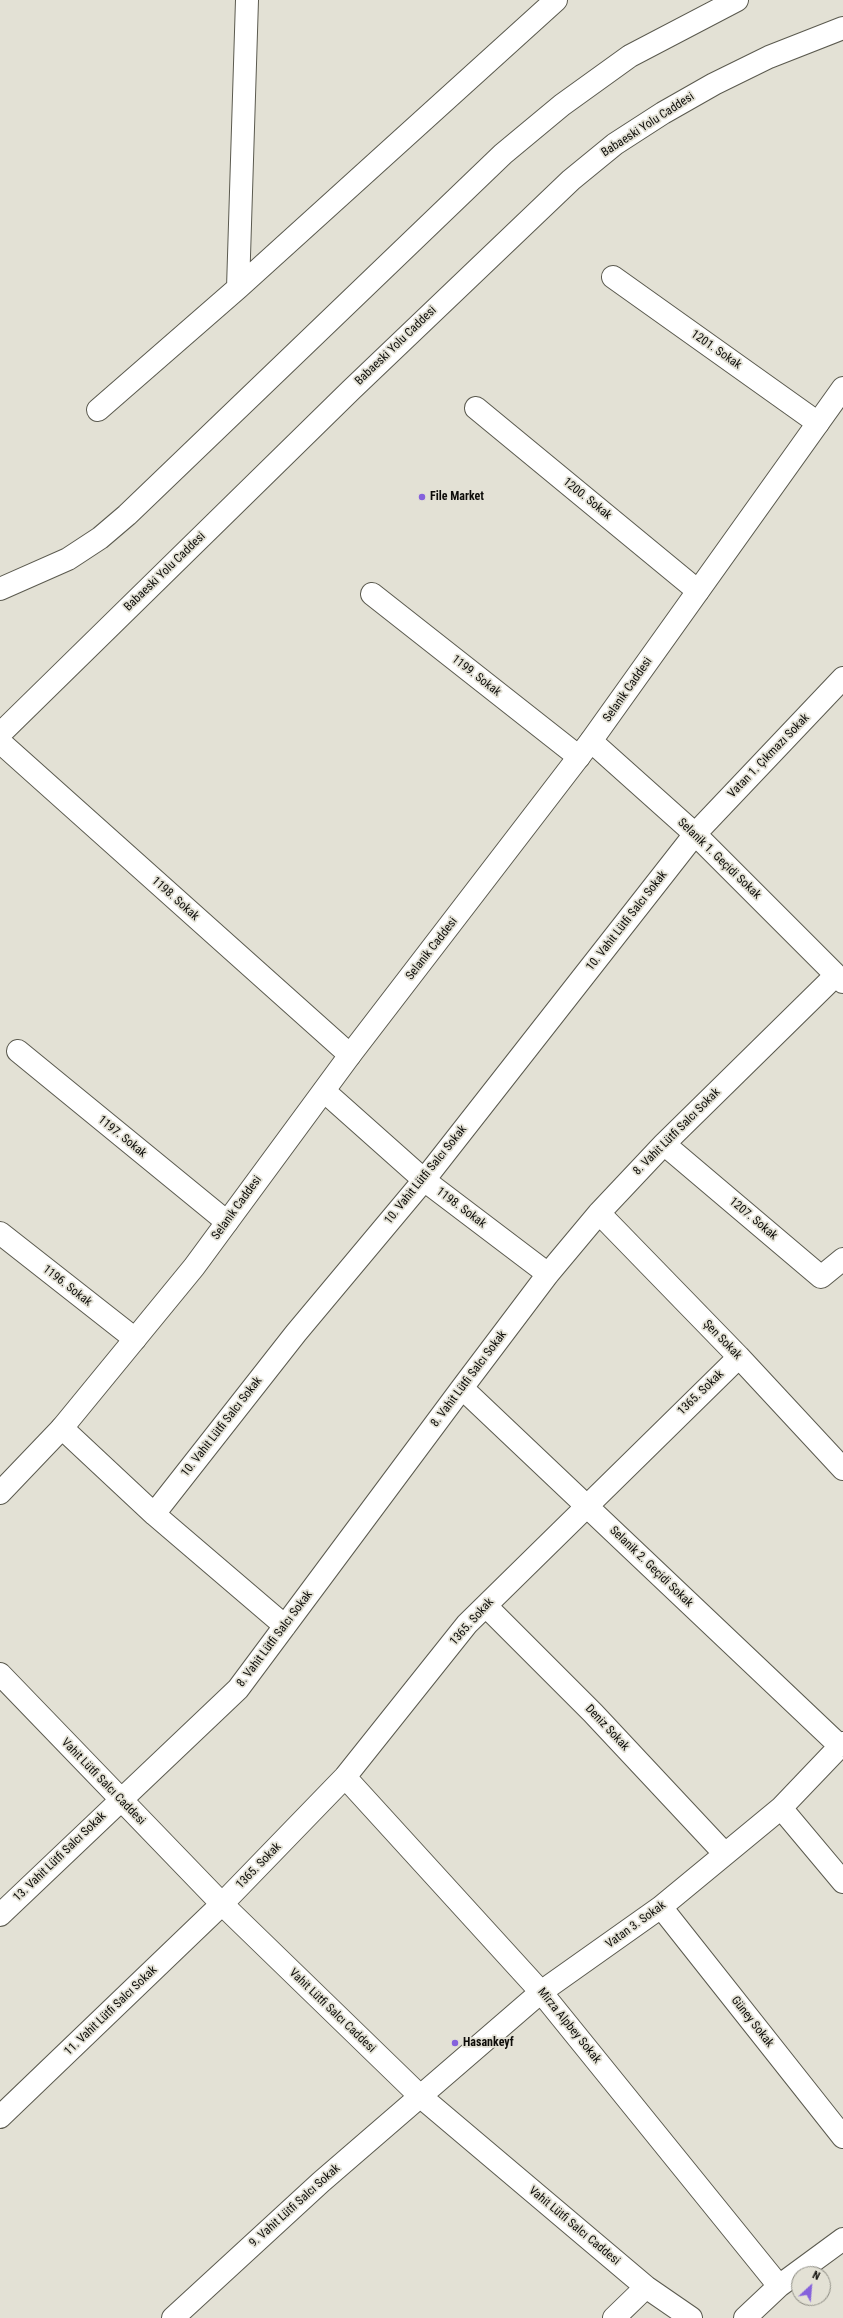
<!DOCTYPE html>
<meta charset="utf-8">
<style>
body{margin:0}
#map{position:relative;width:843px;height:2318px;overflow:hidden;background:#e3e1d5;font-family:"Roboto Condensed",sans-serif}
canvas{display:block}
.north{position:absolute;left:791px;top:2266px;width:40px;height:40px;box-sizing:border-box;background:#e3e1d5;border:1px solid #8d8c83;border-radius:50%;rotate:26deg;font-size:11px;font-weight:700;line-height:16px;text-align:center;color:#0d0c09}
.north::after{content:'';display:block;margin:auto;width:14px;height:18px;background:#8561dc;clip-path:polygon(50% 0,100% 100%,50% 72%,0 100%)}
</style>
<div id="map">
<canvas width="843" height="2318"></canvas>
<div class="north">N</div>
</div>
<script>
const g = document.querySelector('canvas').getContext('2d');
g.lineJoin = 'round';
function shape(rows) {
  const path = new Path2D();
  for (const r of rows) {
    path.moveTo(r[0], r[1]);
    for (let i = 2; i < r.length; i += 2) path.lineTo(r[i], r[i + 1]);
  }
  return path;
}
function trace(path, color, width, dash) {
  g.strokeStyle = color;
  g.lineWidth = width;
  g.lineCap = dash ? 'butt' : 'round';
  g.setLineDash(dash || []);
  g.stroke(path);
}
function label(font, color, halo, rows, align = 'center') {
  g.font = font + ' "Roboto Condensed",sans-serif';
  g.lineWidth = 3.5;
  g.setLineDash([]);
  g.textBaseline = 'middle';
  g.strokeStyle = halo;
  g.fillStyle = color;
  for (const [text, x, y, turn = 0] of rows) {
    g.save();
    g.translate(x, y);
    g.rotate((+turn || 0) * Math.PI / 180);
    g.textAlign = isNaN(turn) ? turn : align;
    if (halo) g.strokeText(text, 0, 0);
    g.fillText(text, 0, 0);
    g.restore();
  }
}
const street = shape([
 [613,277,818,423],
 [238,288,247,0],
 [476,408,698,591],
 [98,410,238,288,556,0],
 [372,594,579,757],
 [591,741,695,834,843,982],
 [0,742,350,1055],
 [18,1051,227,1222],
 [324,1091,424,1180,548,1274],
 [664,1144,821,1277,843,1259],
 [599,1213,739,1357,843,1469],
 [0,1233,135,1339],
 [462,1388,840,1746],
 [62,1428,154,1514,285,1626],
 [154,1514,296,1333,424,1180,695,834,843,678],
 [486,1606,593,1713,725,1854],
 [0,1674,222,1904,420,2096,646,2287,691,2318],
 [345,1777,541,1992,779,2286],
 [781,1808,843,1882],
 [661,1907,843,2137],
 [0,1915,238,1689,462,1388,548,1274,599,1213,664,1144,836,975],
 [0,2117,222,1904,345,1777,467,1624,739,1357],
 [173,2318,321,2182,541,1992,661,1907,781,1808,843,1743],
 [614,2318,646,2287],
 [745,2318,779,2286,843,2239]
]);
const secondary = shape([
 [0,1493,62,1428,194,1267,350,1055,591,741,843,388]
]);
const highway = shape([
 [0,589,68,559,100,538,127,515,503,154,562,105,630,56,737,0],
 [0,734,351,390,571,180,615,144,663,113,714,84,769,57,843,28]
]);
trace(street, '#5b5a4f', 24);
trace(secondary, '#5b5a4f', 24);
trace(highway, '#5b5a4f', 24);
trace(street, '#fff', 22);
trace(secondary, '#fff', 22);
trace(highway, '#fff', 22);
for (const [x, y, r, color] of [
 [422,497,4,"#8561dc"],
 [455,2043,4,"#8561dc"]
]) {
  const dot = new Path2D();
  dot.arc(x, y, r, 0, 2 * Math.PI);
  g.fillStyle = color;
  g.fill(dot);
  trace(dot, '#e3e1d5', 1.5);
}
label('12px', '#0d0c09', '#e3e1d5', [
 ["Babaeski Yolu Caddesi",648,125,-33],
 ["Babaeski Yolu Caddesi",396,346,-44],
 ["1201. Sokak",716,350,35],
 ["1200. Sokak",587,499,39],
 ["Babaeski Yolu Caddesi",165,572,-44],
 ["1199. Sokak",476,676,38],
 ["Selanik Caddesi",628,690,-55],
 ["Vatan 1. Çıkmazı Sokak",769,756,-46],
 ["Selanik 1. Geçidi Sokak",719,859,44],
 ["1198. Sokak",175,899,42],
 ["10. Vahit Lütfi Salcı Sokak",627,921,-52],
 ["Selanik Caddesi",432,949,-52],
 ["8. Vahit Lütfi Salcı Sokak",677,1132,-45],
 ["1197. Sokak",122,1137,39],
 ["10. Vahit Lütfi Salcı Sokak",426,1175,-51],
 ["Selanik Caddesi",237,1208,-54],
 ["1198. Sokak",461,1208,37],
 ["1207. Sokak",753,1219,40],
 ["1196. Sokak",67,1286,38],
 ["Şen Sokak",722,1340,46],
 ["8. Vahit Lütfi Salcı Sokak",469,1379,-53],
 ["1365. Sokak",701,1393,-44],
 ["10. Vahit Lütfi Salcı Sokak",222,1427,-52],
 ["Selanik 2. Geçidi Sokak",651,1567,44],
 ["1365. Sokak",472,1622,-48],
 ["8. Vahit Lütfi Salcı Sokak",275,1639,-53],
 ["Deniz Sokak",607,1728,47],
 ["Vahit Lütfi Salcı Caddesi",103,1782,46],
 ["13. Vahit Lütfi Salcı Sokak",60,1857,-44],
 ["1365. Sokak",259,1866,-46],
 ["Vatan 3. Sokak",636,1925,-36],
 ["11. Vahit Lütfi Salcı Sokak",111,2011,-44],
 ["Vahit Lütfi Salcı Caddesi",332,2011,44],
 ["Güney Sokak",752,2022,52],
 ["Mirza Alpbey Sokak",569,2026,51],
 ["9. Vahit Lütfi Salcı Sokak",295,2206,-42],
 ["Vahit Lütfi Salcı Caddesi",574,2226,40]
]);
label('bold 12px', '#0d0c09', '#e3e1d5', [
 ["File Market",430,497],
 ["Hasankeyf",463,2043]
], 'left');
</script>
